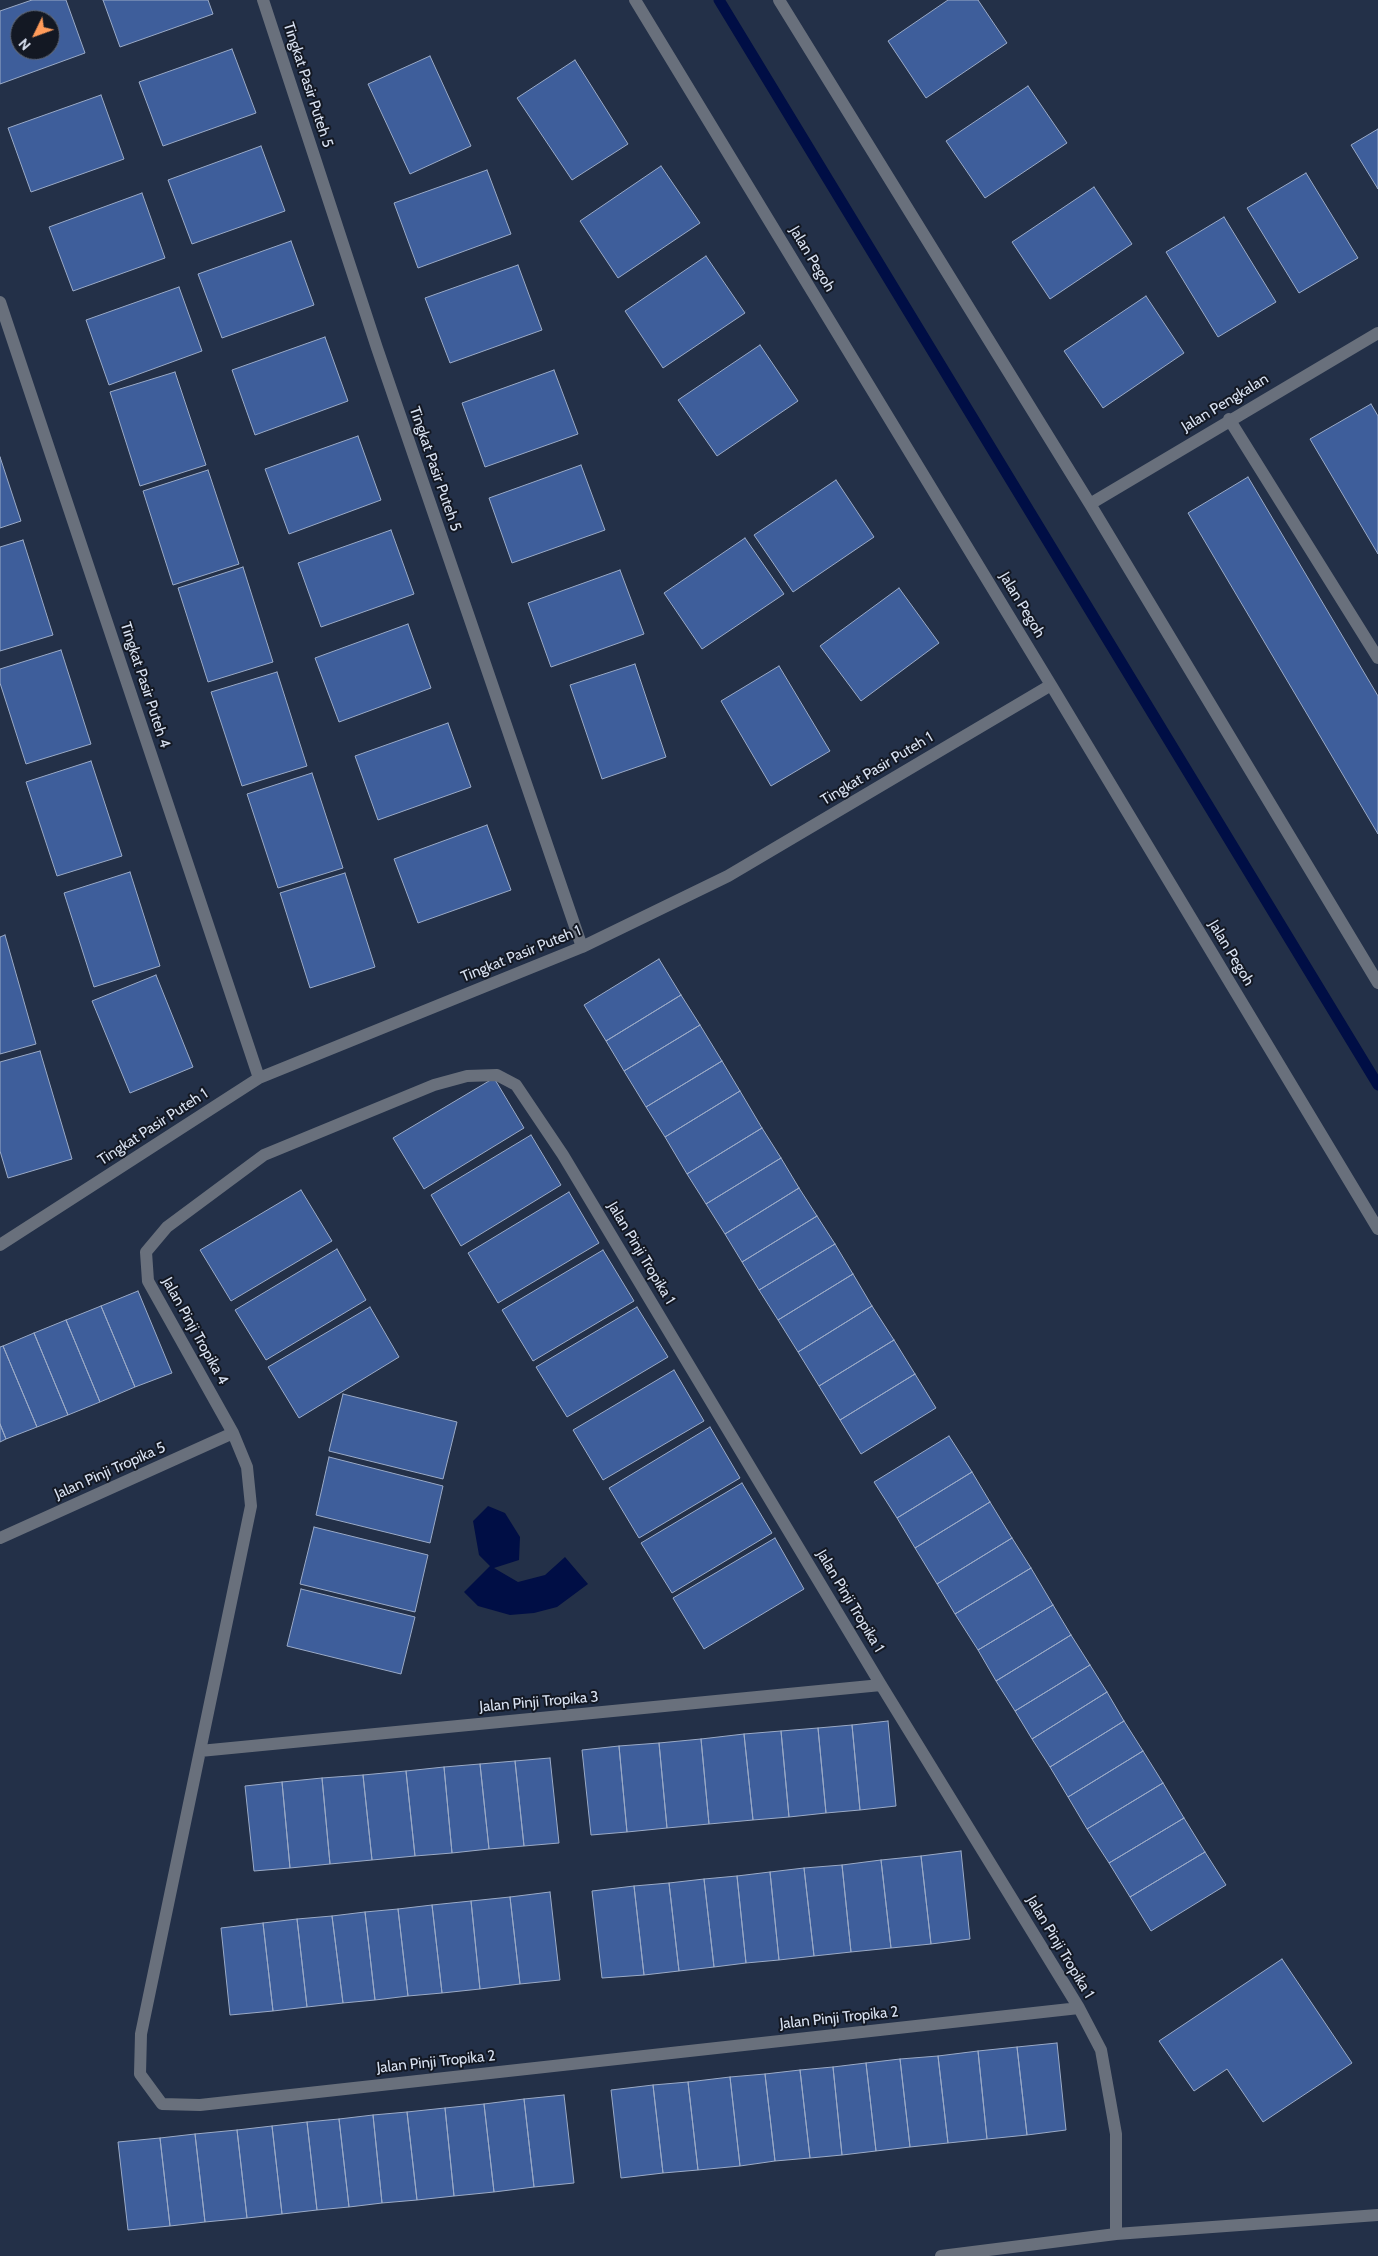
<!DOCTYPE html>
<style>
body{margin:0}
#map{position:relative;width:1378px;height:2256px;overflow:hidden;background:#233048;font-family:Cabin,sans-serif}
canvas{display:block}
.north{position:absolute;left:10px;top:10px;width:50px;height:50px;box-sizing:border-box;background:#131823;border:1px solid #626976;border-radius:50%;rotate:228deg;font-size:14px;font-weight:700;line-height:20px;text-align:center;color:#d9e2f2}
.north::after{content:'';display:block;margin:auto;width:18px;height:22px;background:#ff9b5a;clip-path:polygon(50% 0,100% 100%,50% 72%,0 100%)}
</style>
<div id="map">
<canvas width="1378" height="2256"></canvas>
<div class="north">N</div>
</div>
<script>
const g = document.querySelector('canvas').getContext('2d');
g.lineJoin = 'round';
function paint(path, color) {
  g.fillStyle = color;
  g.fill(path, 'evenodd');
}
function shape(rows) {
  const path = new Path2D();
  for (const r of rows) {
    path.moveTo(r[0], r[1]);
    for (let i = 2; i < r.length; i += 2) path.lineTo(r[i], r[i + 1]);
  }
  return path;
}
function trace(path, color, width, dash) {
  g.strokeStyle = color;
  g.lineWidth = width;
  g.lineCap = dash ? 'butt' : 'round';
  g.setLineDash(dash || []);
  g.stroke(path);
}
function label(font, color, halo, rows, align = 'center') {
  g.font = font + ' Cabin,sans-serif';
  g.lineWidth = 4;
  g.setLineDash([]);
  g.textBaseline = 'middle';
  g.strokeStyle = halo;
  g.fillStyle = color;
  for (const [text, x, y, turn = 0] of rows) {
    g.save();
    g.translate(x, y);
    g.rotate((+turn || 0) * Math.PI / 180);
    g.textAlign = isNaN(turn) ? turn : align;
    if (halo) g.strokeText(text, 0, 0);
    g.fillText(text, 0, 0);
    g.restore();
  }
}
paint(shape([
 [488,1506,505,1513,520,1537,519,1560,494,1568,518,1582,545,1575,565,1557,588,1584,557,1607,534,1613,510,1615,478,1606,464,1592,490,1566,479,1555,473,1521]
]), '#000e45');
trace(shape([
 [719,0,1378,1085]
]), '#000e45', 11);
const building = shape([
 [32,0,66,0,85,53,0,84,0,11,32,0],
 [20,20,50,20,50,50,20,50,20,20],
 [103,0,208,0,213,14,120,47,103,0],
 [948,0,978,0,1007,43,926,98,888,41,948,0],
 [232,49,256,113,163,146,139,82,232,49],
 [430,56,471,146,410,174,368,84,430,56],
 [575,60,628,144,572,180,517,98,575,60],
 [1028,86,1067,143,985,198,946,141,1028,86],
 [101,95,124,159,31,192,8,128,101,95],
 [1378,129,1378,189,1351,145,1378,129],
 [261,146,285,211,192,244,168,180,261,146],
 [661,166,700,223,618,278,580,221,661,166],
 [487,170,511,234,418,268,394,203,487,170],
 [1306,173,1358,258,1299,293,1247,208,1306,173],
 [1094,187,1132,244,1050,299,1012,242,1094,187],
 [142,193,165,258,73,291,49,227,142,193],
 [1224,217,1276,302,1218,337,1166,252,1224,217],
 [291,241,314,305,222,338,198,274,291,241],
 [706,256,745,313,663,368,625,311,706,256],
 [518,265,542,330,450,363,425,298,518,265],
 [179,287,202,351,109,385,86,320,179,287],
 [1146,296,1184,353,1103,408,1064,351,1146,296],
 [325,337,348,401,255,435,232,370,325,337],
 [760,345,798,401,717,456,678,400,760,345],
 [554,370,578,434,485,467,462,403,554,370],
 [175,372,206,465,140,486,110,392,175,372],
 [1371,404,1378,416,1378,554,1310,439,1371,404],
 [358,436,381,500,289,534,265,469,358,436],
 [0,457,21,521,0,528,0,457],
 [581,465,605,530,512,563,489,498,581,465],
 [208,470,239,564,173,585,143,491,208,470],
 [1248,477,1378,696,1378,834,1188,513,1248,477],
 [836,480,874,537,793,592,754,535,836,480],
 [391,530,414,594,321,627,298,563,391,530],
 [745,538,784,594,702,649,664,593,745,538],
 [23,540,53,635,0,651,0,547,23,540],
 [243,567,273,662,208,682,178,588,243,567],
 [620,570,644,634,551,667,528,603,620,570],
 [899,588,939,643,861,701,820,646,899,588],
 [408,624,431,688,339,722,315,658,408,624],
 [61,650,91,744,26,764,0,683,0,669,61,650],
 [635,664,666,757,602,779,570,685,635,664],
 [779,666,830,751,771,786,721,701,779,666],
 [277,672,307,766,242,786,211,692,277,672],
 [448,723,471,787,378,820,355,756,448,723],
 [91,761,122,856,57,876,26,782,91,761],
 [312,773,343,868,278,888,247,794,312,773],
 [487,825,511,890,418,923,394,859,487,825],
 [130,872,160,966,94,987,64,893,130,872],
 [345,873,375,967,310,988,280,893,345,873],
 [5,935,36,1044,0,1054,0,937,5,935],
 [659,959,681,995,606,1041,584,1005,659,959],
 [156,975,193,1067,130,1093,92,1001,156,975],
 [681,995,700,1025,624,1071,606,1041,681,995],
 [700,1025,722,1061,646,1107,624,1071,700,1025],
 [40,1051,72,1159,8,1178,0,1151,0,1062,40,1051],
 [722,1061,740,1091,665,1137,646,1107,722,1061],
 [494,1078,524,1128,424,1189,393,1138,494,1078],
 [740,1091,762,1128,687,1174,665,1137,740,1091],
 [762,1128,781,1158,706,1204,687,1174,762,1128],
 [531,1135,561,1185,461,1246,431,1195,531,1135],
 [781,1158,799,1188,725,1234,706,1204,781,1158],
 [799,1188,817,1216,742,1262,725,1234,799,1188],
 [301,1190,332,1241,231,1301,200,1250,301,1190],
 [569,1192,599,1243,498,1303,468,1253,569,1192],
 [817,1216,835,1244,759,1290,742,1262,817,1216],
 [835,1244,853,1274,778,1320,759,1290,835,1244],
 [337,1249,366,1300,266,1360,235,1310,337,1249],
 [603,1250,634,1301,533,1361,502,1310,603,1250],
 [853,1274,872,1306,798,1352,778,1320,853,1274],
 [138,1291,172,1373,135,1387,101,1306,138,1291],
 [101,1306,135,1387,100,1402,66,1320,101,1306],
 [872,1306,894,1340,819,1386,798,1352,872,1306],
 [370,1307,399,1357,299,1418,268,1367,370,1307],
 [637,1307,668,1357,567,1417,536,1367,637,1307],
 [66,1320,100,1402,68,1415,34,1333,66,1320],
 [34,1333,68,1415,37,1427,3,1346,34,1333],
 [894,1340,915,1374,840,1420,819,1386,894,1340],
 [3,1346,37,1427,6,1439,0,1424,0,1347,3,1346],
 [674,1370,704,1421,603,1480,573,1430,674,1370],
 [915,1374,936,1408,861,1454,840,1420,915,1374],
 [343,1394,457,1422,443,1479,329,1451,343,1394],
 [0,1424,6,1439,0,1442,0,1424],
 [710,1427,740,1478,639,1538,609,1488,710,1427],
 [949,1436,972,1472,897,1518,874,1482,949,1436],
 [329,1457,443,1486,430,1543,316,1515,329,1457],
 [972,1472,990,1502,915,1548,897,1518,972,1472],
 [742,1483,772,1533,672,1593,641,1543,742,1483],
 [990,1502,1012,1538,937,1584,915,1548,990,1502],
 [314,1527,428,1555,415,1612,300,1584,314,1527],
 [775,1538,804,1589,704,1649,673,1598,775,1538],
 [1012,1538,1031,1568,955,1614,937,1584,1012,1538],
 [1031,1568,1053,1605,978,1650,955,1614,1031,1568],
 [301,1589,415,1617,401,1674,287,1646,301,1589],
 [1053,1605,1071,1635,996,1681,978,1650,1053,1605],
 [1071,1635,1090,1665,1015,1711,996,1681,1071,1635],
 [1090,1665,1107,1692,1032,1739,1015,1711,1090,1665],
 [1107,1692,1124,1721,1050,1767,1032,1739,1107,1692],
 [888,1721,896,1806,860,1810,852,1725,888,1721],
 [1124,1721,1143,1751,1068,1797,1050,1767,1124,1721],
 [852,1725,860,1810,826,1813,818,1728,852,1725],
 [818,1728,826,1813,789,1817,781,1731,818,1728],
 [781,1731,789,1817,753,1820,744,1734,781,1731],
 [744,1734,753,1820,709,1824,701,1739,744,1734],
 [701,1739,709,1824,667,1828,659,1743,701,1739],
 [659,1743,667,1828,627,1832,619,1746,659,1743],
 [619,1746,627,1832,591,1835,582,1750,619,1746],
 [1143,1751,1163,1783,1087,1829,1068,1797,1143,1751],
 [550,1758,559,1843,524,1846,515,1761,550,1758],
 [515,1761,524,1846,489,1849,480,1764,515,1761],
 [480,1764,489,1849,452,1853,444,1767,480,1764],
 [444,1767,452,1853,415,1856,406,1771,444,1767],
 [406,1771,415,1856,372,1860,363,1775,406,1771],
 [363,1775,372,1860,330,1864,322,1778,363,1775],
 [322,1778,330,1864,290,1868,282,1782,322,1778],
 [282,1782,290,1868,254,1871,245,1786,282,1782],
 [1163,1783,1184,1818,1109,1863,1087,1829,1163,1783],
 [1184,1818,1205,1852,1130,1897,1109,1863,1184,1818],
 [961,1851,970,1939,931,1944,921,1856,961,1851],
 [1205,1852,1226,1885,1151,1931,1130,1897,1205,1852],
 [921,1856,931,1944,891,1948,881,1860,921,1856],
 [881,1860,891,1948,851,1952,842,1865,881,1860],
 [842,1865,851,1952,814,1956,804,1868,842,1865],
 [804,1868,814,1956,779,1960,770,1872,804,1868],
 [770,1872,779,1960,746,1963,737,1876,770,1872],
 [737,1876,746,1963,714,1967,704,1879,737,1876],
 [704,1879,714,1967,679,1971,669,1883,704,1879],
 [669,1883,679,1971,644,1975,634,1886,669,1883],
 [634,1886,644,1975,602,1978,592,1891,634,1886],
 [550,1892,560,1980,520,1984,510,1897,550,1892],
 [510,1897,520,1984,480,1989,471,1901,510,1897],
 [471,1901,480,1989,442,1993,432,1905,471,1901],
 [432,1905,442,1993,408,1996,398,1909,432,1905],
 [398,1909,408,1996,375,2000,365,1912,398,1909],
 [365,1912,375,2000,343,2003,332,1916,365,1912],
 [332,1916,343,2003,307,2007,297,1919,332,1916],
 [297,1919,307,2007,273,2011,263,1923,297,1919],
 [263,1923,273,2011,230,2015,221,1928,263,1923],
 [1282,1959,1352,2063,1263,2122,1227,2069,1194,2091,1159,2041,1282,1959],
 [1057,2043,1066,2130,1027,2135,1017,2047,1057,2043],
 [1017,2047,1027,2135,987,2139,978,2051,1017,2047],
 [978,2051,987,2139,948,2143,938,2056,978,2051],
 [938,2056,948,2143,910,2147,900,2059,938,2056],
 [900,2059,910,2147,876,2151,866,2063,900,2059],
 [866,2063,876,2151,842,2155,833,2067,866,2063],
 [833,2067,842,2155,810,2158,800,2070,833,2067],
 [800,2070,810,2158,775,2161,765,2074,800,2070],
 [765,2074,775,2161,740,2166,730,2077,765,2074],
 [730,2077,740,2166,698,2170,688,2082,730,2077],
 [688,2082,698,2170,663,2173,653,2085,688,2082],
 [653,2085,663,2173,621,2178,611,2090,653,2085],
 [564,2095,574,2183,534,2187,524,2099,564,2095],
 [524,2099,534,2187,494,2192,484,2104,524,2099],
 [484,2104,494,2192,454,2196,445,2108,484,2104],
 [445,2108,454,2196,417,2200,407,2112,445,2108],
 [407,2112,417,2200,382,2203,373,2115,407,2112],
 [373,2115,382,2203,349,2207,339,2119,373,2115],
 [339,2119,349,2207,317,2210,307,2122,339,2119],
 [307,2122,317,2210,282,2214,272,2126,307,2122],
 [272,2126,282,2214,247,2218,237,2130,272,2126],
 [237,2130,247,2218,205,2222,195,2134,237,2130],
 [195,2134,205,2222,170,2226,160,2138,195,2134],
 [160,2138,170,2226,128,2230,118,2142,160,2138]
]);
paint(building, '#3e5e9b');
trace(building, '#9aaac7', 1);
trace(shape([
 [263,0,377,348,582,947],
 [635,0,1051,685,1378,1229],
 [779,0,1090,504,1378,983],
 [0,302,259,1078],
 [1229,419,1378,658],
 [1090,504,1378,333],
 [0,1245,259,1078,582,947,728,876,1051,685],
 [0,1538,233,1433],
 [200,1751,881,1685],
 [1079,2008,200,2105,162,2104,140,2074,141,2034,251,1506,247,1467,233,1433,148,1281,146,1252,167,1227,264,1155,434,1085,467,1076,497,1075,516,1085,563,1155,881,1685,1079,2008,1101,2050,1116,2134,1116,2234],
 [941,2256,1116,2234,1378,2215]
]), '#69707c', 12);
label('15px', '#d9e2f2', '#131823', [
 ["Tingkat Pasir Puteh 5",308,85,72],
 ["Jalan Pegoh",812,259,59],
 ["Jalan Pengkalan",1225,403,-31],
 ["Tingkat Pasir Puteh 5",435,469,71],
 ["Jalan Pegoh",1022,605,59],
 ["Tingkat Pasir Puteh 4",145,685,72],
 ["Tingkat Pasir Puteh 1",877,769,-31],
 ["Jalan Pegoh",1231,953,59],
 ["Tingkat Pasir Puteh 1",521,954,-22],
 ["Tingkat Pasir Puteh 1",153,1127,-33],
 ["Jalan Pinji Tropika 1",641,1253,59],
 ["Jalan Pinji Tropika 4",195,1331,61],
 ["Jalan Pinji Tropika 5",110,1471,-24],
 ["Jalan Pinji Tropika 1",850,1601,59],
 ["Jalan Pinji Tropika 3",539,1702,-5],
 ["Jalan Pinji Tropika 1",1060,1947,59],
 ["Jalan Pinji Tropika 2",839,2018,-6],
 ["Jalan Pinji Tropika 2",436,2062,-6]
]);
</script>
